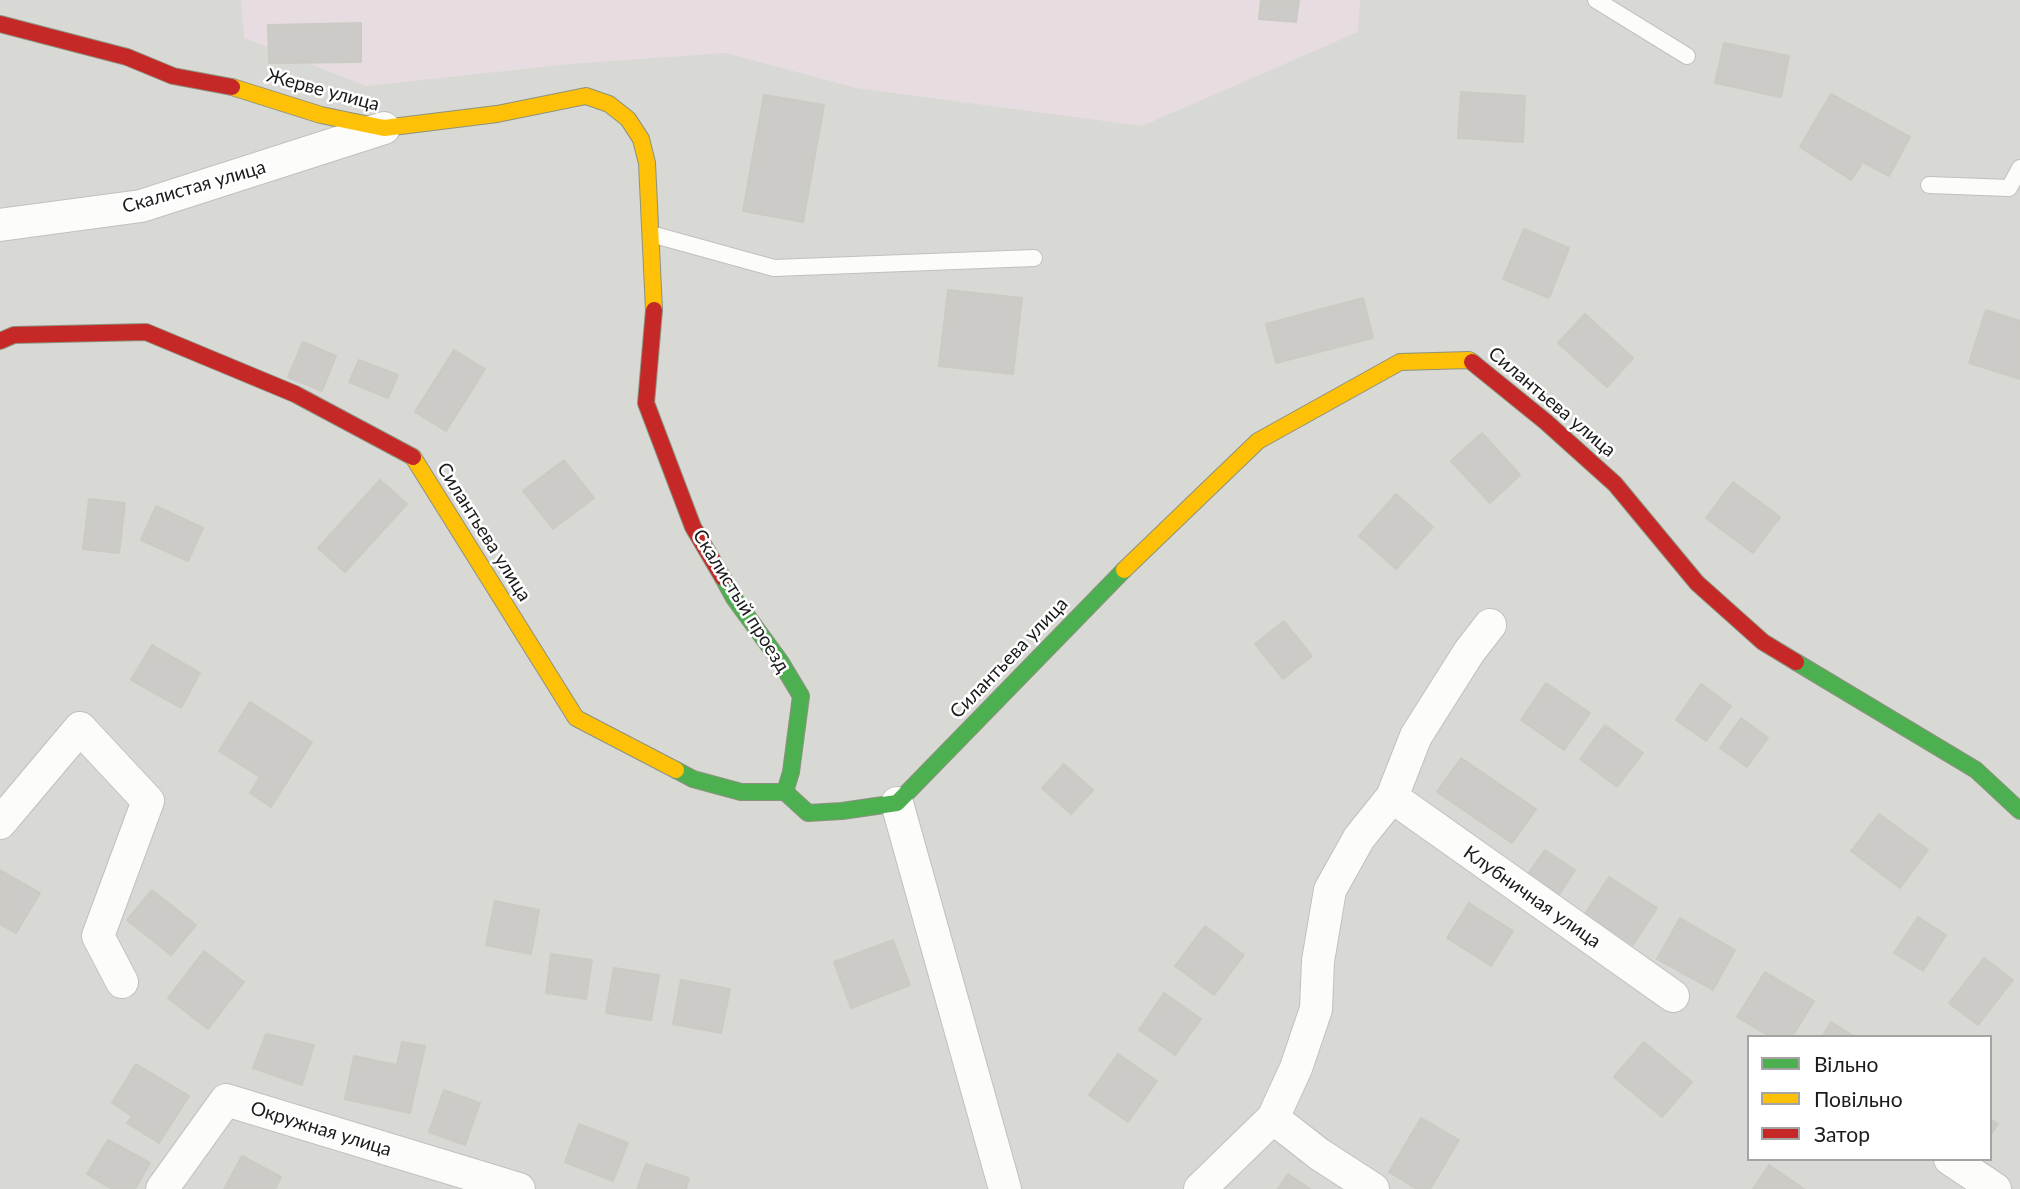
<!DOCTYPE html>
<meta charset="utf-8">
<style>
body{margin:0}
#map{position:relative;width:2020px;height:1189px;overflow:hidden;background:#e9e9e4;font-family:Lato,sans-serif}
canvas{display:block}
.legend{position:absolute;left:1747px;top:1035px;width:245px;height:126px;box-sizing:border-box;background:#fff;border:2px solid #a4a4a4;margin:0;padding:9px 12px;list-style:none;font-size:21px;color:#1b1b1b}
.legend li{display:flex;align-items:center;gap:14px;height:35px}
.legend b{width:35px;border:2px solid #a4a4a4}
</style>
<div id="map">
<canvas width="2020" height="1189"></canvas>
<ul class="legend">
<li><b style="height:9px;background:#4caf50"></b>Вільно</li>
<li><b style="height:9px;background:#ffc107"></b>Повільно</li>
<li><b style="height:9px;background:#c62828"></b>Затор</li>
</ul>
</div>
<script>
const g = document.querySelector('canvas').getContext('2d');
g.lineJoin = 'round';
function paint(path, color) {
  g.fillStyle = color;
  g.fill(path, 'evenodd');
}
function shape(rows) {
  const path = new Path2D();
  for (const r of rows) {
    path.moveTo(r[0], r[1]);
    for (let i = 2; i < r.length; i += 2) path.lineTo(r[i], r[i + 1]);
  }
  return path;
}
function trace(path, color, width, dash) {
  g.strokeStyle = color;
  g.lineWidth = width;
  g.lineCap = dash ? 'butt' : 'round';
  g.setLineDash(dash || []);
  g.stroke(path);
}
function label(font, color, halo, rows, align = 'center') {
  g.font = font + ' Lato,sans-serif';
  g.lineWidth = 5;
  g.setLineDash([]);
  g.textBaseline = 'middle';
  g.strokeStyle = halo;
  g.fillStyle = color;
  for (const [text, x, y, turn = 0] of rows) {
    g.save();
    g.translate(x, y);
    g.rotate((+turn || 0) * Math.PI / 180);
    g.textAlign = isNaN(turn) ? turn : align;
    if (halo) g.strokeText(text, 0, 0);
    g.fillText(text, 0, 0);
    g.restore();
  }
}
paint(shape([
 [0,0,2020,0,2020,1189,0,1189],
 [1749,1037,1990,1037,1990,1159,1749,1159]
]), '#d8d8d5');
paint(shape([
 [241,0,1360,0,1358,32,1142,126,856,88,726,53,570,64,366,86,244,38]
]), '#e7dde1');
const building = shape([
 [1261,0,1299,0,1296,22,1259,19,1261,0],
 [361,23,361,62,269,63,268,25,361,23],
 [1724,43,1789,56,1781,97,1715,83,1724,43],
 [1461,92,1525,96,1523,142,1458,138,1461,92],
 [1831,94,1910,137,1889,176,1863,162,1851,180,1800,147,1831,94],
 [764,95,824,105,803,222,743,211,764,95],
 [1524,229,1569,248,1549,298,1503,279,1524,229],
 [948,290,1022,298,1013,374,939,366,948,290],
 [1363,298,1373,338,1276,363,1266,324,1363,298],
 [1986,310,2020,321,2020,379,1969,363,1986,310],
 [1585,314,1633,358,1607,387,1558,343,1585,314],
 [303,342,336,356,322,391,288,377,303,342],
 [454,350,485,369,446,431,415,412,454,350],
 [359,360,398,375,388,398,349,382,359,360],
 [1482,433,1520,475,1490,503,1451,461,1482,433],
 [564,460,594,498,553,529,523,491,564,460],
 [380,480,407,504,345,572,318,548,380,480],
 [1733,482,1780,517,1753,553,1706,518,1733,482],
 [1396,494,1433,527,1396,569,1359,536,1396,494],
 [89,499,125,503,119,553,83,549,89,499],
 [156,506,203,528,188,561,141,540,156,506],
 [1284,621,1312,656,1283,679,1255,644,1284,621],
 [152,645,200,673,181,708,131,680,152,645],
 [1546,683,1590,713,1564,750,1521,720,1546,683],
 [1701,684,1731,706,1706,741,1676,720,1701,684],
 [250,702,312,742,271,807,250,793,260,777,219,751,250,702],
 [1741,718,1768,738,1747,767,1720,748,1741,718],
 [1605,725,1643,753,1617,787,1580,759,1605,725],
 [1461,758,1536,809,1512,843,1437,792,1461,758],
 [1064,764,1093,790,1071,814,1042,788,1064,764],
 [1879,814,1928,850,1900,888,1851,851,1879,814],
 [1545,850,1575,870,1557,898,1526,877,1545,850],
 [0,870,40,893,16,933,0,924,0,870],
 [1609,877,1657,908,1633,945,1585,914,1609,877],
 [152,890,196,925,171,955,127,920,152,890],
 [495,901,539,910,531,954,486,945,495,901],
 [1469,903,1513,931,1491,966,1447,938,1469,903],
 [1918,917,1946,935,1923,971,1894,953,1918,917],
 [1680,918,1735,950,1713,990,1657,959,1680,918],
 [1205,926,1244,955,1214,995,1175,966,1205,926],
 [893,940,910,985,851,1008,834,962,893,940],
 [204,951,244,982,208,1029,168,998,204,951],
 [551,954,592,960,586,999,546,993,551,954],
 [1984,958,2013,980,1978,1025,1949,1003,1984,958],
 [614,968,659,975,651,1020,606,1013,614,968],
 [1765,972,1814,1001,1792,1037,1771,1037,1737,1017,1765,972],
 [681,980,730,989,721,1033,673,1024,681,980],
 [1164,993,1201,1019,1175,1055,1139,1030,1164,993],
 [1831,1022,1855,1037,1822,1037,1831,1022],
 [266,1034,314,1045,302,1085,253,1068,266,1034],
 [402,1042,425,1046,410,1113,345,1099,354,1056,397,1065,402,1042],
 [1644,1042,1692,1082,1662,1117,1614,1077,1644,1042],
 [1118,1054,1157,1081,1128,1122,1089,1095,1118,1054],
 [136,1064,189,1096,159,1143,127,1123,132,1116,112,1103,136,1064],
 [444,1090,480,1103,465,1145,429,1132,444,1090],
 [1421,1118,1459,1140,1430,1189,1417,1189,1389,1172,1421,1118],
 [1990,1119,1998,1124,1990,1136,1990,1119],
 [579,1124,628,1143,613,1181,565,1162,579,1124],
 [108,1140,150,1163,135,1189,112,1189,87,1174,108,1140],
 [242,1156,281,1177,275,1189,224,1189,242,1156],
 [646,1164,689,1178,686,1189,637,1189,646,1164],
 [1769,1165,1804,1189,1753,1189,1769,1165],
 [1288,1174,1310,1189,1278,1189,1288,1174]
]);
paint(building, '#cccbc7');
trace(building, '#cccac5', 2);
const lane = shape([
 [1596,0,1687,56],
 [1929,185,2009,188,2020,168],
 [651,234,774,268,1034,258]
]);
const street = shape([
 [0,225,141,206,384,128],
 [1392,797,1673,996],
 [897,803,1005,1189],
 [0,823,80,728,148,801,98,936,122,982],
 [1273,1118,1319,1154,1373,1189],
 [1950,1159,1995,1189],
 [162,1189,226,1100,519,1189],
 [1200,1189,1273,1118,1296,1068,1316,1009,1318,961,1330,890,1359,838,1392,797,1416,736,1469,652,1490,625]
]);
const fast = shape([
 [723,578,734,598,780,661,801,696,791,772,785,792],
 [1796,662,1976,770,2020,811],
 [676,770,693,779,741,792,785,792,808,813,842,811,897,803,1124,570]
]);
const slow = shape([
 [232,87,321,115,384,128,497,114,586,96,609,104,628,119,641,139,647,163,654,310],
 [413,457,576,718,676,770],
 [1124,570,1258,441,1400,362,1469,360,1472,362]
]);
const jam = shape([
 [0,24,127,57,173,76,232,87],
 [654,310,646,403,693,527,723,578],
 [0,341,14,335,146,332,295,394,413,457],
 [1472,362,1546,422,1615,484,1697,583,1763,642,1796,662]
]);
trace(lane, '#c0c0be', 18);
trace(street, '#c0c0be', 34);
trace(fast, '#8c927d', 18);
trace(slow, '#8c927d', 18);
trace(jam, '#8c927d', 18);
trace(lane, '#fcfcfb', 16);
trace(street, '#fcfcfb', 32);
trace(fast, '#4caf50', 16);
trace(slow, '#ffc107', 16);
trace(jam, '#c62828', 16);
label('19px', '#1b1b1b', '#fff', [
 ["Жерве улица",323,90,15],
 ["Скалистая улица",194,187,-16],
 ["Силантьева улица",1552,402,40],
 ["Силантьева улица",484,532,58],
 ["Скалистый проезд",741,601,58],
 ["Силантьева улица",1009,658,-46],
 ["Клубничная улица",1532,897,35],
 ["Окружная улица",321,1129,17]
]);
</script>
